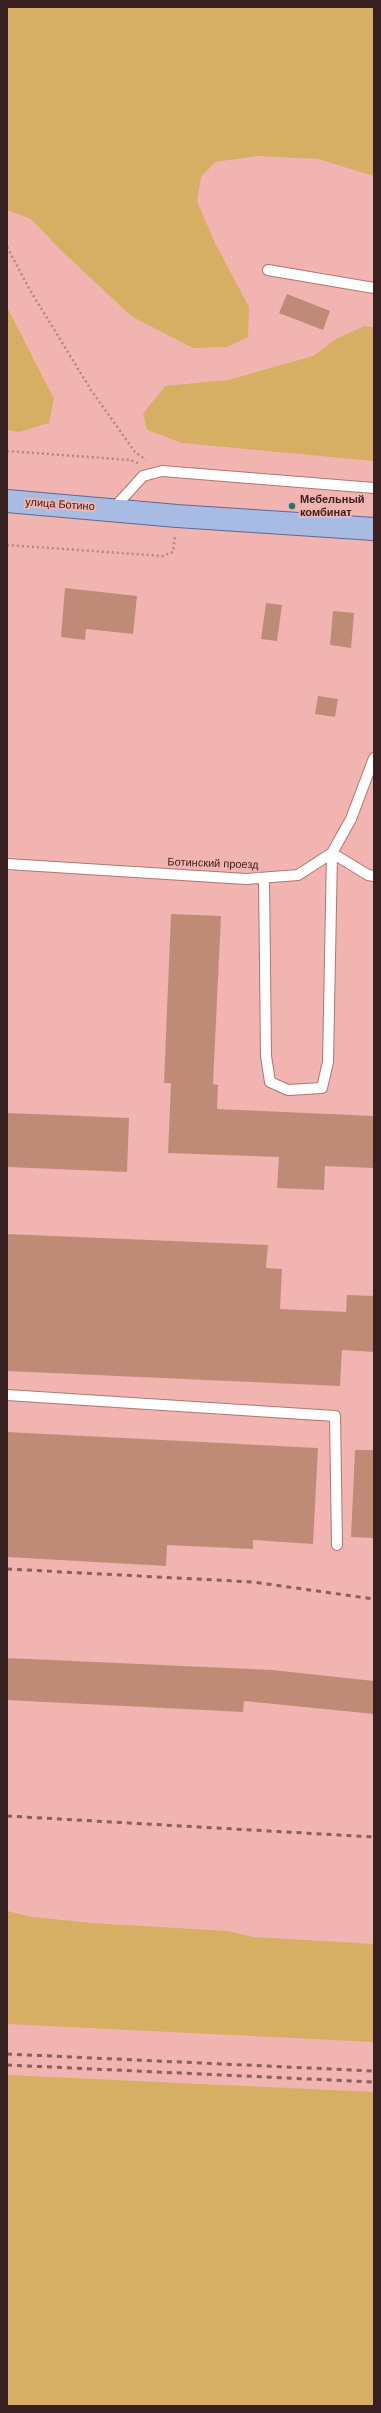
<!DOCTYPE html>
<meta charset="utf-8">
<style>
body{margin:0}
#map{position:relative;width:381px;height:2413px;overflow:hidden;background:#f1b4b0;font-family:"DM Sans",sans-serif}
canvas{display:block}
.frame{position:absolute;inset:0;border:8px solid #37201f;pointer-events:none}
</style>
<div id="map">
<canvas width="381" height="2413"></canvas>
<div class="frame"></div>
</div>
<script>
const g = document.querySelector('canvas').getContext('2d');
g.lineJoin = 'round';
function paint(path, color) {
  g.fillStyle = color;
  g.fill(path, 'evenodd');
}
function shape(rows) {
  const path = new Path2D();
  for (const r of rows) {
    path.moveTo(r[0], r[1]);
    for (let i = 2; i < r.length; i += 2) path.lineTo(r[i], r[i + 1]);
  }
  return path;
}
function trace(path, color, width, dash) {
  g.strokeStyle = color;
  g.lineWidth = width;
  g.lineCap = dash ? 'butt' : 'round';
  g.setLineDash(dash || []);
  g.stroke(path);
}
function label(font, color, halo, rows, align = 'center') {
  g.font = font + ' "DM Sans",sans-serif';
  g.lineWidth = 4;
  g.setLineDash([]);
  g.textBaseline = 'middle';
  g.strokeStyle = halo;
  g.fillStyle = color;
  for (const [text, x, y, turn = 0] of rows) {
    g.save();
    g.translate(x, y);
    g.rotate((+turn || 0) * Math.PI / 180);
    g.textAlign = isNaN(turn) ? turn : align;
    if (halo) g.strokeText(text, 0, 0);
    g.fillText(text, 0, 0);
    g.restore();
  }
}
paint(shape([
 [7,7,374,7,374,176,318,159,258,156,215,162,201,177,197,201,214,241,249,307,248,337,227,347,193,348,131,316,63,252,31,219,7,210],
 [7,307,54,399,49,423,19,432,7,430],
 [364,326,374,327,374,461,182,443,147,430,143,414,165,386,228,380,313,356,336,339],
 [7,1911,33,1917,91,1923,228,1931,253,1937,374,1944,374,2042,7,2024],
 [7,2075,374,2092,374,2406,7,2406]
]), '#d6af65');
paint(shape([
 [287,294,330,311,323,330,279,313],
 [65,588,137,596,133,634,86,629,85,640,61,637],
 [266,603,282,605,277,641,261,639],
 [333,611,354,613,351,648,330,645],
 [318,696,338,699,335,717,315,714],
 [171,914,221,916,213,1084,218,1085,217,1109,374,1116,374,1168,325,1166,324,1190,277,1188,279,1157,168,1153,171,1083,164,1083],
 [8,1113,129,1118,127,1172,7,1167],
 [7,1234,268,1245,266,1268,282,1269,280,1309,346,1312,347,1295,374,1296,374,1352,342,1350,340,1386,7,1371],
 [7,1432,318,1448,313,1544,253,1540,253,1549,167,1545,166,1566,7,1557],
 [355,1450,374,1450,374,1538,351,1537],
 [7,1658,272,1670,374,1681,374,1714,244,1701,243,1712,7,1700]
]), '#c08b76');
const lane = shape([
 [268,270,374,288],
 [113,509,143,476,162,471,374,488],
 [7,864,246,879,298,875,332,853,351,819,374,758],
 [264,878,266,1056,270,1082,288,1090,322,1088,328,1062,332,853,368,875,374,876],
 [7,1395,335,1416,337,1545]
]);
const primary = shape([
 [7,501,177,516,374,529]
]);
trace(lane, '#ae7673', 12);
trace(primary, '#5b6993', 24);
trace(shape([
 [7,247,30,290,91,390,135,452,146,460],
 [7,451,130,460,138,463],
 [7,545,163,556,173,552,175,535]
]), '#b68582', 2.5, [2, 3]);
trace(lane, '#fff', 10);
trace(primary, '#a8bce3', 22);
trace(shape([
 [7,1569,253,1582,374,1599],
 [7,1816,374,1837],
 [7,2054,374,2071],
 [7,2065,374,2082]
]), '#875f5d', 3, [5, 5]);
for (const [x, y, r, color] of [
 [292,506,4,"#287278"]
]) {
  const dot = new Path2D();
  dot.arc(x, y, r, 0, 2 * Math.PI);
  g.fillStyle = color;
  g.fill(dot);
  trace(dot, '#f1b4b0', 1.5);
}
label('bold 11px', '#37201f', '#f1b4b0', [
 ["Мебельный",300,500],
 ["комбинат",300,513]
], 'left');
label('11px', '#37201f', '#f1b4b0', [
 ["улица Ботино",60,505,4],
 ["Ботинский проезд",213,864,2]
]);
</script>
